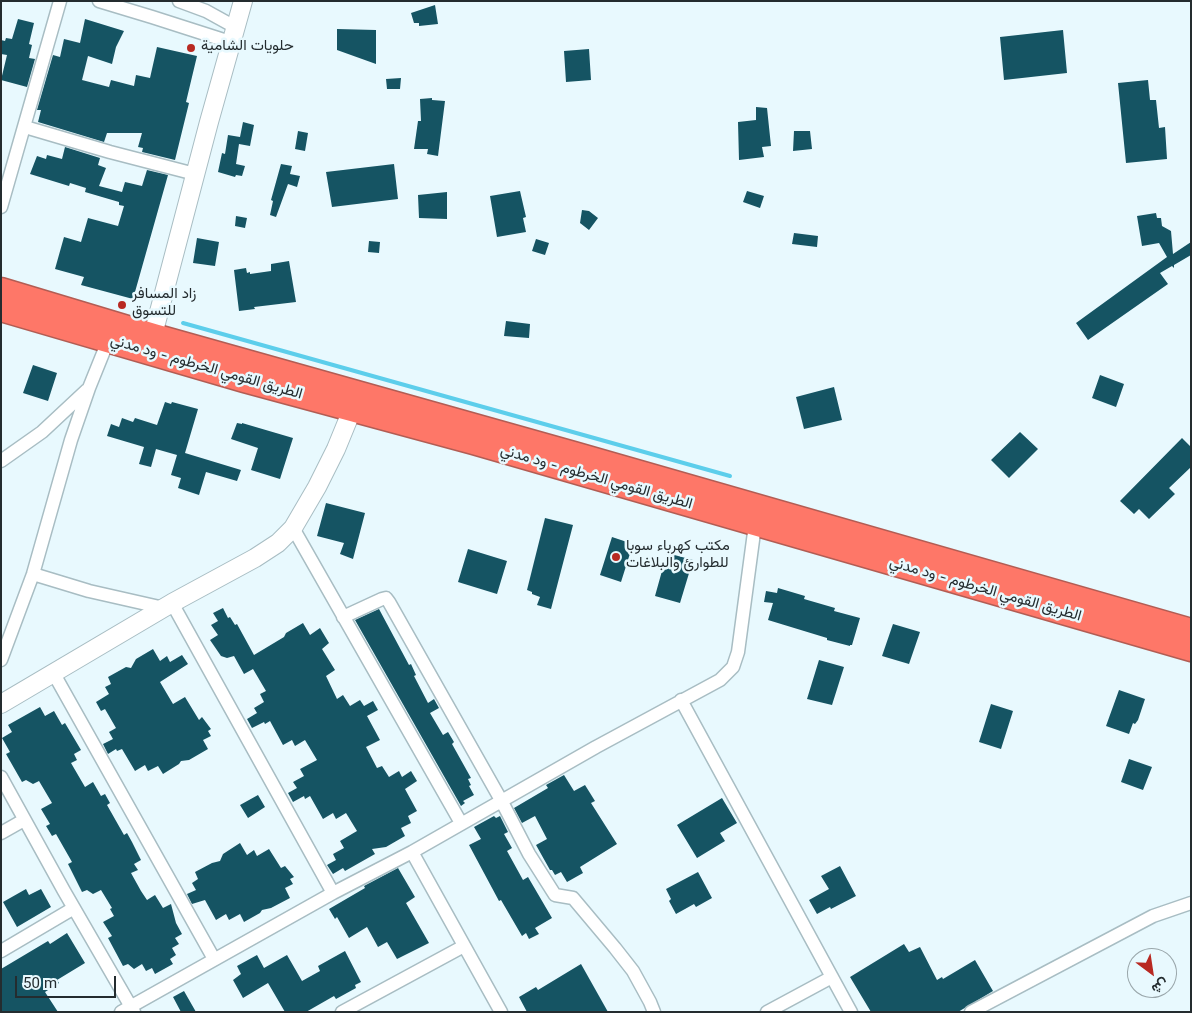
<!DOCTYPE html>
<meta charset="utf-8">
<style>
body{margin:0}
#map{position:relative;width:1192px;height:1013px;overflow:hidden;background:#e8f9fe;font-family:Georgia,Vazirmatn,serif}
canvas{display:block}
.frame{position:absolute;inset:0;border:2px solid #242c2f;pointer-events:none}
.north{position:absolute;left:1127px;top:948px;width:50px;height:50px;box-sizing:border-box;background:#e8f9fe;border:1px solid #9aa7ab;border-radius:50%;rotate:149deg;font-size:14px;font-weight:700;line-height:20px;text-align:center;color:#242c2f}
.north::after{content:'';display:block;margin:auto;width:18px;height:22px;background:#b82922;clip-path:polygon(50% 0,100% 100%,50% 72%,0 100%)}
.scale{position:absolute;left:15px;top:976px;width:101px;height:22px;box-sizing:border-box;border:2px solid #242c2f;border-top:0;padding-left:6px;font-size:15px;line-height:18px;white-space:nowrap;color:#242c2f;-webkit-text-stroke:4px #e8f9fe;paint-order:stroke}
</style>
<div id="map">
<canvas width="1192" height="1013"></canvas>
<div class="frame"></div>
<div class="north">ش</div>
<div class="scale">50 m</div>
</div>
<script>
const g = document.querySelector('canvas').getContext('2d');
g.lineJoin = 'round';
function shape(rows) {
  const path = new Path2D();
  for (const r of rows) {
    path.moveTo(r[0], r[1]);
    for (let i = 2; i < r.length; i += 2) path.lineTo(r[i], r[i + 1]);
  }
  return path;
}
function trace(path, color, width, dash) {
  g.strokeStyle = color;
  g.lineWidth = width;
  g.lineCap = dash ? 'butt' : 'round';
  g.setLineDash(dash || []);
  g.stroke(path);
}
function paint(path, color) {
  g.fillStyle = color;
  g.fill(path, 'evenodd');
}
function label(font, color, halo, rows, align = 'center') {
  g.font = font + ' Georgia,Vazirmatn,serif';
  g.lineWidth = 5;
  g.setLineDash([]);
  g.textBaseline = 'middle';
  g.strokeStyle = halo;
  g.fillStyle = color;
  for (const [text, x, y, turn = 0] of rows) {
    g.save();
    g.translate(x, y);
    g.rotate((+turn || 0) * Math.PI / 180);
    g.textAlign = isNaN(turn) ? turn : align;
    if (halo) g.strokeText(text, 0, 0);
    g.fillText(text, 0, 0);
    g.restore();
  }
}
trace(shape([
 [183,323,730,476]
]), '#5dceeb', 4);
paint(shape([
 [435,5,438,24,419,26,419,23,414,23,411,13],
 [18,19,34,23,29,44,32,45,29,58,35,59,27,87,1,80,7,55,1,54,1,40,5,41,6,38,12,39],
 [85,19,124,31,116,47,112,64,88,56,82,80,109,87,111,80,134,86,136,75,150,78,157,47,197,56,186,102,189,103,175,160,142,152,143,148,138,147,142,133,107,133,104,142,38,122,41,110,37,110,53,55,60,57,64,39,80,43],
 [337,29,376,30,376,64,337,50],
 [1063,30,1067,73,1004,80,1000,37],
 [589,49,591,80,566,82,564,51],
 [401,78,400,89,387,89,386,79],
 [1148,80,1150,100,1156,100,1159,128,1165,127,1167,159,1126,163,1118,83],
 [432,98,432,100,445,101,438,156,427,154,428,149,414,149,418,121,421,121,420,99],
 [756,107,767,108,771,146,762,147,764,157,739,160,738,122,756,120],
 [243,122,254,125,250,146,239,144,236,164,245,166,242,176,236,175,235,177,218,172,222,153,225,154,228,135,240,137],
 [298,131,308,133,305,151,295,149],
 [794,131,810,131,812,149,793,151],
 [65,147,100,158,98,165,106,168,99,186,122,192,125,182,142,186,147,170,168,175,133,299,81,285,84,277,55,269,64,237,81,242,88,218,118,226,124,206,119,205,119,202,85,192,86,188,70,183,69,186,30,174,37,156,46,159,47,155,62,159],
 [281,164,292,166,290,174,300,176,297,187,288,184,276,217,270,215,273,201,271,200],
 [394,164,398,199,332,207,326,172],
 [520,191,526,217,523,218,526,232,497,237,490,196],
 [747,191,764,196,760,208,743,202],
 [447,192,447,219,419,218,418,195],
 [582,210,589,211,598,218,589,230,580,223],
 [1156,213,1157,218,1161,218,1162,226,1171,231,1173,254,1191,242,1191,255,1174,265,1174,268,1172,266,1160,273,1168,284,1088,340,1076,323,1167,257,1159,243,1142,246,1137,216],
 [236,216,247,218,245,228,235,226],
 [794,233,818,236,817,247,792,244],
 [197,238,219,242,215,266,193,263],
 [536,239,549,243,545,255,532,251],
 [369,241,380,242,379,253,368,252],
 [289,261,296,302,254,307,255,309,239,311,234,270,246,268,247,273,250,272,250,274,271,271,271,264],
 [506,321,530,324,529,338,504,336],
 [33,365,57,373,48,401,23,393],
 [1100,375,1124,384,1116,407,1092,398],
 [834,387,842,420,804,429,796,397],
 [165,402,171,404,172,402,198,409,185,453,241,470,237,481,206,472,199,495,178,488,181,478,171,475,177,455,156,449,151,467,139,464,144,447,107,436,111,424,119,427,122,418,133,422,135,418,157,425],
 [237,423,242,424,242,423,293,438,280,479,251,470,258,448,231,439],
 [1020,432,1038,449,1009,478,991,460],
 [1182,438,1191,447,1191,467,1169,488,1175,494,1149,519,1139,509,1134,514,1120,501],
 [326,503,365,513,353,559,340,554,344,543,317,536],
 [545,518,573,525,551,609,537,605,540,597,532,594,532,592,527,590],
 [612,537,633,544,621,582,600,575],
 [468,549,507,561,497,594,458,582],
 [667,553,693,560,680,603,655,596],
 [778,588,805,596,804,599,835,608,834,611,860,618,852,645,850,645,850,646,827,640,827,638,768,620,773,603,764,602,766,591,777,593],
 [223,608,228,618,230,617,235,625,237,624,254,655,284,637,286,633,303,623,310,635,320,628,329,643,322,649,335,670,326,676,337,699,343,695,350,706,360,700,364,706,373,701,378,710,367,716,380,740,366,747,377,768,382,766,389,777,399,771,402,777,411,771,417,781,405,789,417,811,408,816,411,823,401,828,405,836,386,847,372,849,375,854,345,871,343,868,333,874,327,865,336,860,333,854,344,848,340,841,357,831,346,813,336,819,333,813,323,819,310,796,305,799,304,796,293,802,288,793,297,788,293,782,304,776,300,769,317,760,305,740,295,746,292,740,283,745,270,721,265,724,264,722,252,728,247,719,257,713,254,708,264,702,260,694,266,691,253,669,244,674,234,656,227,658,221,656,210,640,218,635,211,625,218,621,213,613],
 [379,609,409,665,411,664,416,675,414,676,428,703,434,699,439,708,430,713,443,735,448,732,454,742,452,744,471,778,468,779,471,785,469,786,474,795,463,801,465,803,461,806,355,620],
 [893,624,920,632,909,664,882,656],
 [153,649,160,661,167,656,170,662,182,655,188,664,160,682,173,704,185,697,199,720,202,717,211,729,208,731,211,736,203,740,208,749,189,760,181,761,179,764,163,774,158,766,148,771,145,765,135,771,122,749,117,751,116,749,108,754,103,744,113,739,109,732,116,728,105,709,101,711,96,702,109,694,105,687,111,684,108,677,126,667,131,668,136,659],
 [819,660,844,667,832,705,807,699],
 [1119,690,1145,699,1138,720,1135,724,1133,723,1129,734,1106,726],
 [991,704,1013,711,1001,749,979,742],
 [40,707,45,716,54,711,62,725,65,723,81,750,74,754,77,760,71,763,85,787,93,782,101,796,105,794,110,803,107,805,124,835,127,833,132,842,141,860,134,864,138,870,131,873,141,891,147,900,155,895,163,908,171,904,176,923,182,934,175,938,179,944,172,948,176,955,170,959,173,964,155,974,152,968,146,971,142,964,134,969,128,964,123,966,108,938,112,936,103,922,114,916,110,909,112,908,101,890,93,894,87,890,82,892,68,864,72,862,56,834,52,836,46,826,50,824,41,809,52,803,39,781,33,784,26,780,22,782,6,754,10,752,2,738,12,732,8,725],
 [1129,759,1152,767,1143,790,1121,782],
 [564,775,574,791,585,785,595,801,591,803,617,844,580,867,583,873,567,882,561,872,555,875,552,870,550,870,536,845,547,839,535,816,522,823,514,808,548,788,546,785],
 [258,795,265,807,248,818,240,805],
 [722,798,737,823,720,833,725,841,697,858,677,825],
 [494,816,496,818,500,816,508,832,504,834,512,848,507,851,523,880,528,877,552,918,535,928,539,934,529,939,526,933,522,936,501,900,499,901,469,845,481,839,474,827],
 [240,843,247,855,254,850,257,856,269,849,281,868,285,866,294,877,290,879,293,884,285,888,290,898,271,908,262,910,260,913,244,922,240,914,229,920,226,914,216,920,205,900,192,904,187,894,196,890,192,883,198,879,195,872,212,863,220,861,223,854],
 [840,866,856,896,831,909,830,907,817,914,809,900,829,889,821,876],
 [398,868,415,897,406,903,429,943,397,959,387,942,378,947,367,927,349,938,337,917,335,919,329,909,365,888,364,886],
 [698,872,712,898,696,907,694,904,676,914,669,901,671,899,666,889],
 [26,889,29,895,41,889,51,907,17,927,3,902],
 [67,933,85,963,57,980,59,983,45,992,58,1012,1,1012,1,969,48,941,50,944],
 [904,944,909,952,920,947,937,980,942,977,943,979,975,960,993,991,958,1012,871,1012,850,977],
 [345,951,361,982,355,985,356,988,336,999,334,996,306,1012,285,1012,268,983,243,998,233,980,241,974,237,966,257,955,264,968,287,955,302,981,320,971,318,966],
 [581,964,608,1012,527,1012,519,997,536,987,538,990],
 [184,991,196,1012,181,1012,173,997]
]), '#155463');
const street = shape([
 [99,1,152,17,230,42],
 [179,1,206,11,235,27],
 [25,127,110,152,195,174],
 [1,207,60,1],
 [1,461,42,432,87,390],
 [293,528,461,823],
 [33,574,89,591,164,608],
 [172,603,333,893],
 [343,617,382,599,386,598,389,602,501,800,529,854,555,895,573,898,615,948,633,971,650,1002,654,1012],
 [1,660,33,574,71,440,89,388,110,336],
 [54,674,214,959],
 [681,700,851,1012],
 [1,777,64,891,134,1012],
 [1,833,24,820],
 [412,852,501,1012],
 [1,951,74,908],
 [121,1012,333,893,412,852,596,747,720,680,733,667,738,652,755,525],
 [342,1012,464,946],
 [767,1012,832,977],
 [971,1012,1153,916,1191,903]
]);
const secondary = shape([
 [150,346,209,122,243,1],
 [1,704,172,603,255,558,278,543,293,528,317,487,336,449,352,410]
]);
const highway = shape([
 [1,289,154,335,574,453,1191,630],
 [1,310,244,381,473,443,1191,650]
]);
trace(street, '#a8bdc3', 15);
trace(secondary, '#a8bdc3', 20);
trace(highway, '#b25d54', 25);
trace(street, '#fff', 12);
trace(secondary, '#fff', 18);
trace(highway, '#fe7768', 22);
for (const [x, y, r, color] of [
 [191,48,5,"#b82922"],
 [122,305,5,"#b82922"],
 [616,557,5,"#b82922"]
]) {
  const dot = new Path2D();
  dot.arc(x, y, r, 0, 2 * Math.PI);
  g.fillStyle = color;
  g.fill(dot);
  trace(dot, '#e8f9fe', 2);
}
label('15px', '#242c2f', '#e8f9fe', [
 ["حلويات الشامية",201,48],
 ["زاد المسافر",132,296],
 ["للتسوق",132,313],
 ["مكتب كهرباء سوبا",626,548],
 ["للطوارئ والبلاغات",626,565]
], 'left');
label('15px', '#242c2f', '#e8f9fe', [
 ["الطريق القومي الخرطوم - ود مدني",206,369,16],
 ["الطريق القومي الخرطوم - ود مدني",596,479,16],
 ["الطريق القومي الخرطوم - ود مدني",985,591,16]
]);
</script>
